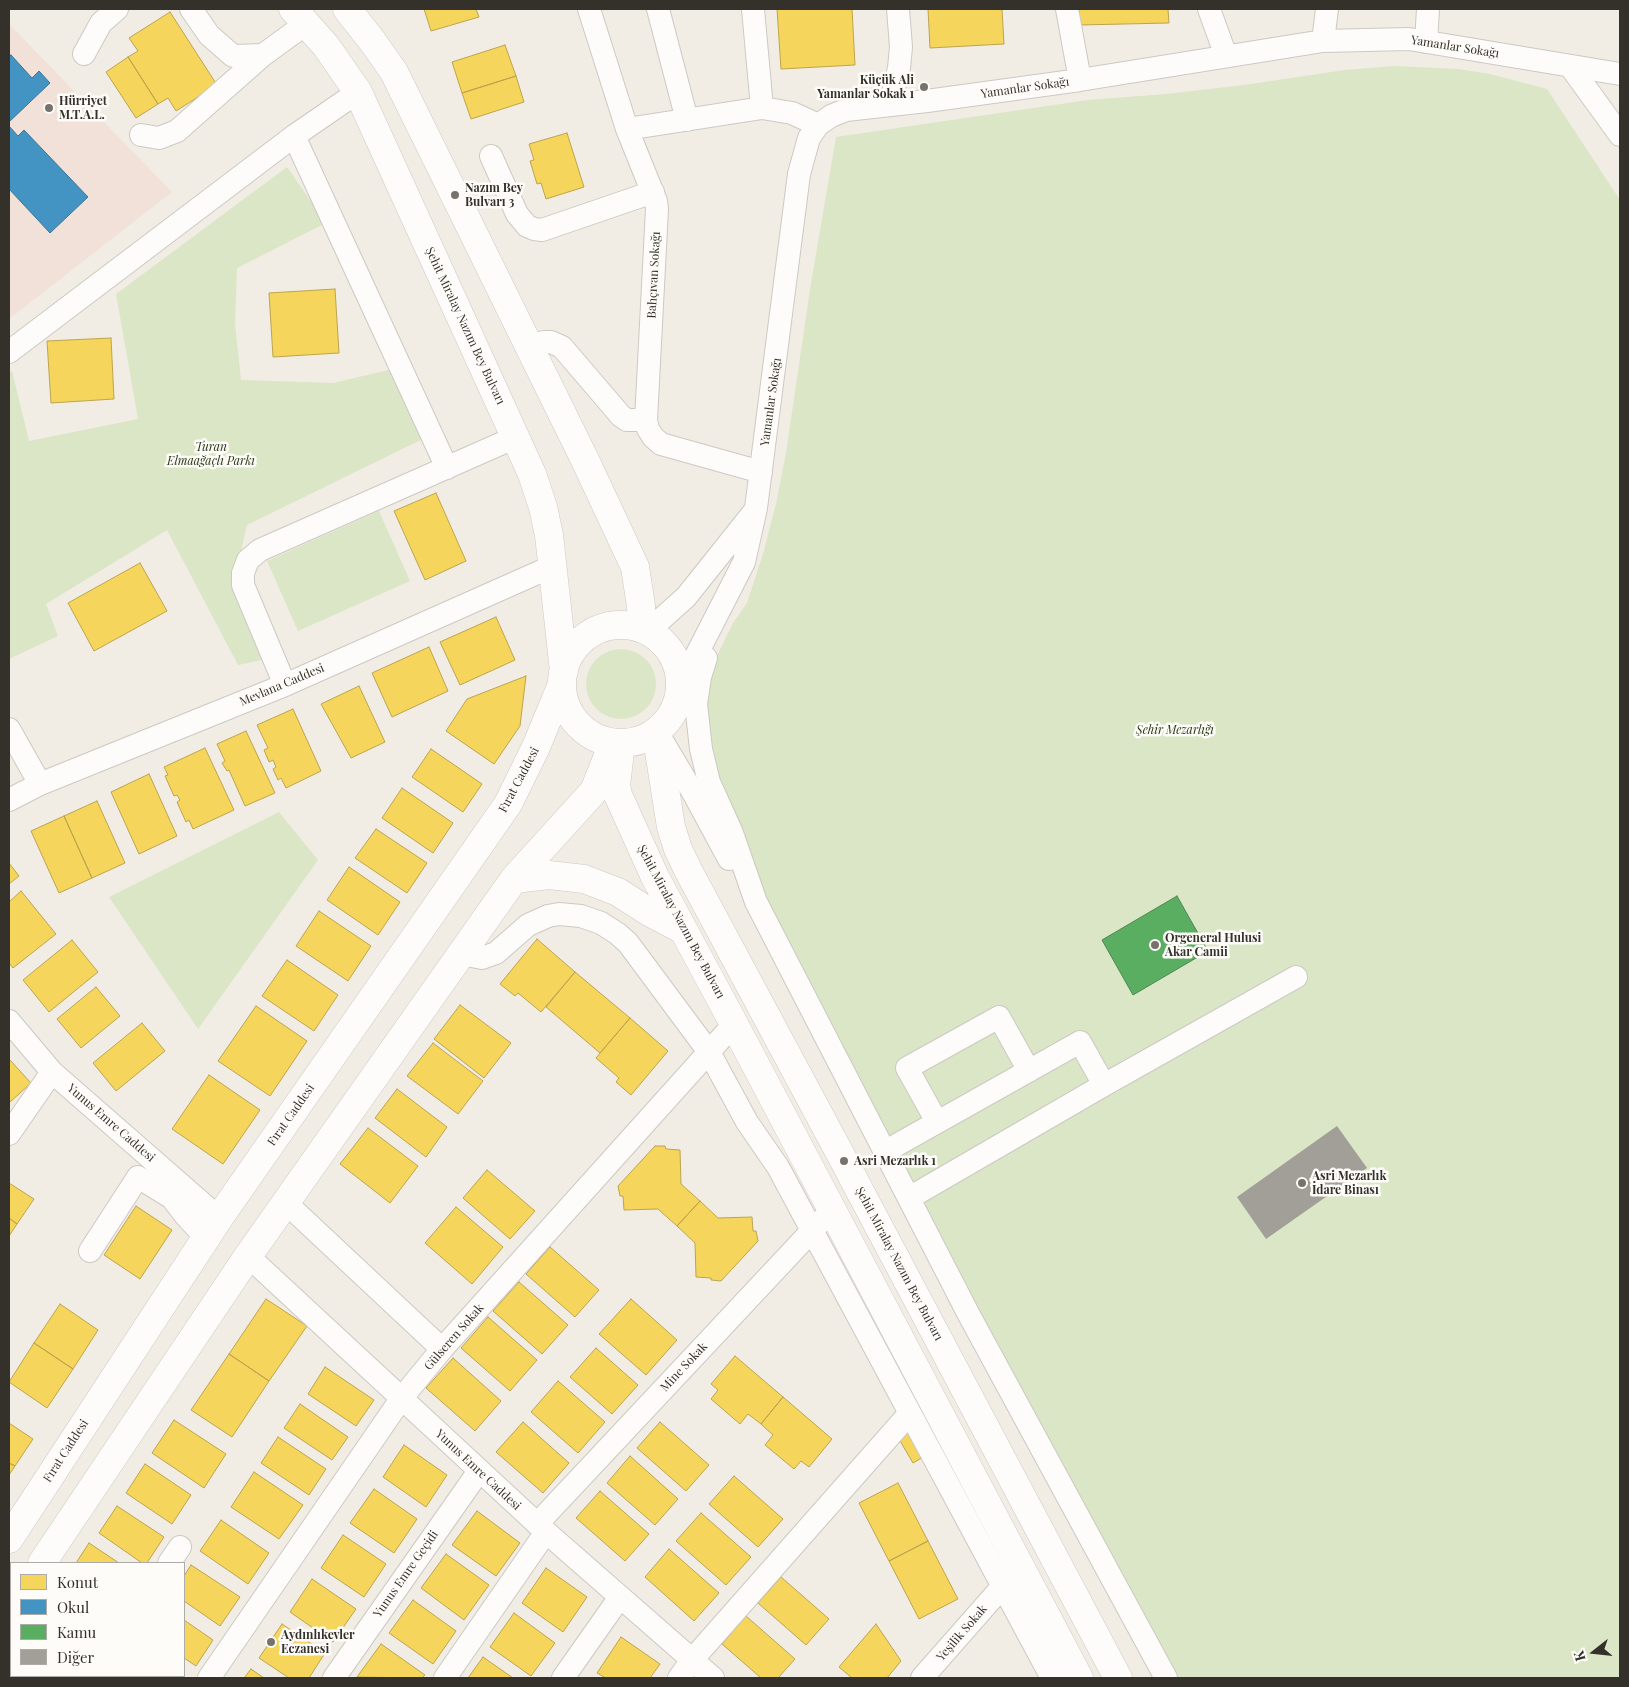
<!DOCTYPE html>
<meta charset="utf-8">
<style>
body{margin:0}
#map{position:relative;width:1629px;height:1687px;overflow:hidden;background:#f1ede4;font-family:"Playfair Display",serif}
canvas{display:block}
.frame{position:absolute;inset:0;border:10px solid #34312b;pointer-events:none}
.legend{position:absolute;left:10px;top:1562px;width:175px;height:115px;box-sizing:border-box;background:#fefcf9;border:1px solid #adaba7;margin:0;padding:6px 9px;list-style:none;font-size:15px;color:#34312b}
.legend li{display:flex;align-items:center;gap:10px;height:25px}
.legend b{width:25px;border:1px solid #adaba7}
.north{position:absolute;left:1569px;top:1627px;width:50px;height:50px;-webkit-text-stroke:4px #fefcf9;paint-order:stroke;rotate:254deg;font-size:14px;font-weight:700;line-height:20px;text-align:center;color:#34312b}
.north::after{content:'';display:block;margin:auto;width:18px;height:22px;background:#34312b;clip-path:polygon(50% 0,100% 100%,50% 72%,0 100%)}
</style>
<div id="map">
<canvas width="1629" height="1687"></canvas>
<div class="frame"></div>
<ul class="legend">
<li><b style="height:14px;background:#f6d55c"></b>Konut</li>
<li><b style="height:14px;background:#4393c3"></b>Okul</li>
<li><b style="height:14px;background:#5aae61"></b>Kamu</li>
<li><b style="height:14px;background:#a29f99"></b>Diğer</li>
</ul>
<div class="north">K</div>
</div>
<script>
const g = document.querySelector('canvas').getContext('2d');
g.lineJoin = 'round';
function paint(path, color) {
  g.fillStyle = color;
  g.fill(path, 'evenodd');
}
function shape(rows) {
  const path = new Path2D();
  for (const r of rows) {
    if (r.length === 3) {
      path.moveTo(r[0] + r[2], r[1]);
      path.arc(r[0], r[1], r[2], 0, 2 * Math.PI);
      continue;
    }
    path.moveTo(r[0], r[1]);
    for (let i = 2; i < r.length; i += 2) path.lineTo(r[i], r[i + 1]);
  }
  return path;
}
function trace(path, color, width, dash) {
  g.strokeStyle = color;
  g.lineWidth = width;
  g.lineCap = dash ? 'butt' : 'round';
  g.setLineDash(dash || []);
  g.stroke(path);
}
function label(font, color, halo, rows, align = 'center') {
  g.font = font + ' "Playfair Display",serif';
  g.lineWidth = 5;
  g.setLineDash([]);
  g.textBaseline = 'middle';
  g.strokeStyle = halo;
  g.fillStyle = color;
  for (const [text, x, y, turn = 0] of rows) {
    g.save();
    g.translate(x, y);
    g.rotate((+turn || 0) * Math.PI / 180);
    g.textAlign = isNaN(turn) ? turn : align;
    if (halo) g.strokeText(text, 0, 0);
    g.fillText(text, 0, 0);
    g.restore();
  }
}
paint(shape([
 [9,24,172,192,9,319]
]), '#f1e1d9');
paint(shape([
 [1394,66,1458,69,1490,74,1547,89,1620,200,1620,1678,1169,1678,824,1028,698,751,712,666,733,623,747,603,763,554,776,504,786,453,811,283,836,137,1088,100,1166,94,1244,85,1345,70],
 [287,167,326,223,237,268,235,324,241,380,333,383,397,368,437,432,247,525,238,564,276,657,238,665,167,530,46,604,58,636,9,659,9,373,12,371,29,441,138,419,116,294],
 [379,511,410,581,298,631,267,561],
 [621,684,35],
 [279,812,318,860,198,1029,109,897]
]), '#dae6c6');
const homes = shape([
 [424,9,476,9,479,17,431,31,424,9],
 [777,9,852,9,855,65,781,69,777,9],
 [928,9,1002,9,1004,44,930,48,928,9],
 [1079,9,1168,9,1169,23,1079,25,1079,9],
 [170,12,217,85,176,111,168,98,158,104,128,57,138,51,129,38,170,12],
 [505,45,516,76,462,93,452,62,505,45],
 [128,57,158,104,136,118,106,72,128,57],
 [516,76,524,102,471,119,462,93,516,76],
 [567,133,584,187,546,199,541,183,537,184,530,161,534,160,529,144,567,133],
 [335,289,339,353,273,357,269,293,335,289],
 [111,338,114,399,51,403,47,341,111,338],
 [436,493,466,561,425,580,394,511,436,493],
 [140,563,167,611,94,651,68,603,140,563],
 [496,617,515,660,460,685,440,642,496,617],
 [429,647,448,691,392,717,372,673,429,647],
 [526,676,520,726,494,764,446,731,467,699,526,676],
 [359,686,385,742,351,758,321,704,359,686],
 [293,709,321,771,286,788,281,778,278,780,273,769,276,767,273,760,269,762,264,750,268,748,257,725,293,709],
 [246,731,275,793,245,806,229,770,227,771,222,763,225,761,217,744,246,731],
 [205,748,234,810,193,829,189,820,186,822,177,802,180,800,177,795,174,796,165,776,168,775,164,767,205,748],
 [431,749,482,784,463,812,412,777,431,749],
 [149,774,177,836,139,854,111,792,149,774],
 [402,788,453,823,433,853,382,818,402,788],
 [97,801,125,863,92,878,64,816,97,801],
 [64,816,92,878,59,893,31,831,64,816],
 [376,829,427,863,407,893,355,858,376,829],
 [9,863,19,876,9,884,9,863],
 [349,867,400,902,378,935,327,900,349,867],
 [21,891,56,934,13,968,9,963,9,902,21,891],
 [319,911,371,946,348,981,296,946,319,911],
 [537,939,575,972,541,1012,518,993,515,996,500,984,537,939],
 [72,940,98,972,49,1012,23,980,72,940],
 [287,960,338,995,314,1031,262,996,287,960],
 [575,972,630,1018,600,1053,546,1007,575,972],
 [96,987,120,1016,81,1048,57,1019,96,987],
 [460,1005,511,1043,484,1078,434,1039,460,1005],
 [256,1006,307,1041,270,1096,218,1061,256,1006],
 [630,1018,668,1051,631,1095,616,1082,619,1078,596,1058,630,1018],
 [142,1023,165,1051,116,1091,93,1063,142,1023],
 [433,1043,483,1081,458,1114,407,1076,433,1043],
 [9,1059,31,1083,9,1103,9,1059],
 [209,1075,260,1110,223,1164,172,1129,209,1075],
 [397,1089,447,1127,426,1157,375,1118,397,1089],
 [368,1128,418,1166,390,1203,340,1164,368,1128],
 [655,1146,665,1146,666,1149,680,1150,681,1184,700,1201,677,1226,658,1209,624,1210,623,1196,620,1196,618,1186,655,1146],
 [487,1170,535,1211,510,1239,463,1198,487,1170],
 [9,1183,34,1199,17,1224,9,1218,9,1183],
 [700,1201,718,1218,752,1217,753,1231,756,1231,758,1241,721,1281,711,1280,711,1278,696,1277,695,1243,677,1226,700,1201],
 [136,1206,172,1230,140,1279,104,1255,136,1206],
 [456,1207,503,1247,472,1284,425,1243,456,1207],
 [9,1218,17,1224,9,1236,9,1218],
 [550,1247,599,1290,575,1317,526,1274,550,1247],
 [519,1282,568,1325,542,1354,493,1311,519,1282],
 [266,1299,307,1326,269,1381,229,1354,266,1299],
 [631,1299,677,1340,646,1375,599,1334,631,1299],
 [60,1304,98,1330,73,1369,34,1343,60,1304],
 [488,1317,537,1360,510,1391,461,1348,488,1317],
 [34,1343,73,1369,47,1408,9,1382,34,1343],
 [596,1348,638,1385,612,1414,570,1377,596,1348],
 [229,1354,269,1381,232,1437,191,1410,229,1354],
 [735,1356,783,1397,761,1424,748,1414,740,1424,711,1399,718,1390,711,1384,735,1356],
 [453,1358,501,1401,475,1431,426,1388,453,1358],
 [325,1367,374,1400,356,1426,308,1394,325,1367],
 [558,1381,605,1422,578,1453,531,1412,558,1381],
 [783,1397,832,1439,809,1467,801,1461,794,1469,765,1445,773,1435,761,1424,783,1397],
 [300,1404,348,1437,332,1460,284,1428,300,1404],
 [174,1420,226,1454,204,1488,152,1453,174,1420],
 [523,1422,569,1463,543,1493,496,1452,523,1422],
 [660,1422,709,1465,686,1491,637,1448,660,1422],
 [9,1423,33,1439,15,1466,9,1463,9,1423],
 [908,1427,925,1456,913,1463,896,1434,908,1427],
 [278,1437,326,1469,309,1495,261,1463,278,1437],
 [404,1445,447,1475,426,1507,383,1477,404,1445],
 [630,1456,678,1499,655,1525,607,1483,630,1456],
 [9,1463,15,1466,9,1475,9,1463],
 [145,1464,191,1495,172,1524,126,1493,145,1464],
 [254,1472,303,1505,279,1539,231,1507,254,1472],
 [734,1476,783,1519,758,1547,709,1504,734,1476],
 [898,1483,928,1541,889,1561,859,1503,898,1483],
 [374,1489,417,1519,394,1553,350,1523,374,1489],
 [600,1491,649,1534,625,1561,576,1518,600,1491],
 [117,1506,164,1537,147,1563,142,1563,99,1533,117,1506],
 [477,1511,520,1543,496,1576,452,1545,477,1511],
 [701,1513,751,1557,726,1585,676,1541,701,1513],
 [221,1520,269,1553,248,1584,200,1551,221,1520],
 [343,1535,386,1564,364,1597,321,1568,343,1535],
 [928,1541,958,1599,919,1619,889,1561,928,1541],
 [89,1543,119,1563,76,1563,89,1543],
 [669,1549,719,1593,694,1621,645,1577,669,1549],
 [446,1554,489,1585,464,1620,421,1588,446,1554],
 [191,1565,240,1597,220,1626,184,1601,184,1576,191,1565],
 [546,1568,587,1597,563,1632,522,1603,546,1568],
 [781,1577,829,1619,806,1645,758,1603,781,1577],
 [312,1579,356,1609,333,1642,290,1612,312,1579],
 [413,1600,456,1631,433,1664,389,1633,413,1600],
 [514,1613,555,1643,531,1676,490,1647,514,1613],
 [746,1616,795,1659,778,1678,761,1678,722,1644,746,1616],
 [184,1620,213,1640,196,1666,184,1658,184,1620],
 [282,1624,325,1653,309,1678,289,1678,259,1658,282,1624],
 [876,1624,901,1661,887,1678,852,1678,839,1667,876,1624],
 [621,1637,660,1664,650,1678,606,1678,597,1673,621,1637],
 [381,1644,425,1675,422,1678,357,1677,381,1644],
 [11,1657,11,1676,52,1676,56,1678,9,1678,9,1661,11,1657],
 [483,1657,513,1678,468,1678,483,1657],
 [251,1669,264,1678,244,1678,251,1669],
 [122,1676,180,1676,182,1677,126,1678,122,1676]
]);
paint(homes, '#f6d55c');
trace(homes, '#bca44d', 1);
const schools = shape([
 [11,55,32,78,39,71,50,83,9,122,9,57,11,55],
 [9,126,18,136,24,130,88,197,50,233,9,189,9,126]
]);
paint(schools, '#4393c3');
trace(schools, '#3e7695', 1);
const public = shape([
 [1177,896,1208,951,1133,995,1102,940,1177,896]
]);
paint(public, '#5aae61');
trace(public, '#4f8851', 1);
paint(shape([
 [1337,1126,1367,1168,1266,1239,1237,1197]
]), '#a29f99');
const minor = shape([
 [191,9,209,35,233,56,263,55,307,23],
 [589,9,627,129,656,201,657,209,646,420,648,429,653,437,661,444,761,472],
 [658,9,687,120],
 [753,9,762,108],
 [1067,9,1080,80],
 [1209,9,1226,56],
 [1323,41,1327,9],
 [1426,42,1428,9],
 [84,54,101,23,117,9],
 [1570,66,1620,135],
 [890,105,899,68,901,47,898,9],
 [627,129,762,108,792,113,818,125],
 [141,135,159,138,177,131,263,55],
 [294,136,447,468],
 [491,156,517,214,527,226,534,229,542,230,653,192],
 [529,346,544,342,551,342,562,347,621,416,627,420,646,420],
 [9,352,294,136,358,92],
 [648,631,686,597,753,513],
 [706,658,700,677,696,704,701,749,709,782,732,833,756,902,969,1315,1166,1678],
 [285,685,243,585,243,573,248,560,260,550,516,437],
 [680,687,744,562,756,508,799,174,809,138,818,125,831,116,846,110,927,101,1080,80,1323,41,1409,39,1620,74],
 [9,729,40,784],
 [660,737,695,796,729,859],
 [9,800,40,784,285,685,553,566],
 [462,954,482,958,496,953,528,925,548,916,559,914,581,916,601,923,618,934,628,943,709,1052,747,1122,778,1167,1052,1678],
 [9,1021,52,1072,219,1218],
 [937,1122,907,1068,999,1017,1029,1071],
 [9,1134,52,1072],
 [886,1151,1080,1042,1104,1085],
 [909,1198,1104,1085,1296,977],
 [285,1202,442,1349],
 [90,1251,138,1177,172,1198,185,1215,206,1238],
 [248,1256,546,1532,713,1678],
 [537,1524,822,1220],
 [169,1563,180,1547],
 [86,1676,90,1678],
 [209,1678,401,1399,442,1349,734,1024],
 [334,1678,479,1471],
 [445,1678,546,1532],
 [563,1678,620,1597],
 [679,1678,692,1660,909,1414],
 [922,1678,1002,1587]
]);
const major = shape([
 [293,9,326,46,358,92,532,474,543,507,549,535,564,671],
 [347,9,373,42,394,72,585,460,635,567,641,606,642,629],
 [621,684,59],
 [656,732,671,827,678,849,688,870,844,1161,1118,1678],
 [621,743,616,785,618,795,655,877,734,1024,1079,1678],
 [514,879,549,875,584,879,618,892,649,912,683,930],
 [9,1539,219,1218,508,804,536,747,562,684],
 [42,1563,248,1256,514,879,594,791,610,751],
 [9,1612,11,1609]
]);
trace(minor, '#ccc9c2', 24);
trace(major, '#ccc9c2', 29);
trace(minor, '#fdfcfb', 22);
trace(major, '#fdfcfb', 28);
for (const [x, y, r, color] of [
 [924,87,5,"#76736c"],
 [49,108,5,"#76736c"],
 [455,195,5,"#76736c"],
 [1155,945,5,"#76736c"],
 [844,1161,5,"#76736c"],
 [1302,1183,5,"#76736c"],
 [271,1642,5,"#76736c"]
]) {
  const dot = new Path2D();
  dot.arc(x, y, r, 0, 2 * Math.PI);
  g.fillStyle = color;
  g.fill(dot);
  trace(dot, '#fefcf9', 2);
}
label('12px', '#34312b', '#fefcf9', [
 ["Yamanlar Sokağı",1455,47,9],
 ["Yamanlar Sokağı",1025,88,-8],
 ["Bahçıvan Sokağı",654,275,-87],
 ["Şehit Miralay Nazım Bey Bulvarı",465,326,65],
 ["Yamanlar Sokağı",771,402,-82],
 ["Mevlana Caddesi",282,685,-23],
 ["Fırat Caddesi",519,780,-62],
 ["Şehit Miralay Nazım Bey Bulvarı",681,922,62],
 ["Fırat Caddesi",291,1115,-55],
 ["Yunus Emre Caddesi",111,1123,41],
 ["Şehit Miralay Nazım Bey Bulvarı",899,1264,62],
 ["Gülseren Sokak",454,1337,-49],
 ["Mine Sokak",684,1367,-47],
 ["Fırat Caddesi",66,1451,-57],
 ["Yunus Emre Caddesi",478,1470,43],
 ["Yunus Emre Geçidi",406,1574,-55],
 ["Yeşilik Sokak",962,1633,-49]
]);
label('bold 12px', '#34312b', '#fefcf9', [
 ["Küçük Ali",914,80,"right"],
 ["Yamanlar Sokak 1",914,94,"right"],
 ["Hürriyet",59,101],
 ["M.T.A.L.",59,115],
 ["Nazım Bey",465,188],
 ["Bulvarı 3",465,202],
 ["Orgeneral Hulusi",1165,938],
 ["Akar Camii",1165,952],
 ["Asri Mezarlık 1",854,1161],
 ["Asri Mezarlık",1312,1176],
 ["İdare Binası",1312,1190],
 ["Aydınlıkevler",281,1635],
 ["Eczanesi",281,1649]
], 'left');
label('italic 12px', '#2a3816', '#fefcf9', [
 ["Turan",211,447],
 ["Elmaağaçlı Parkı",211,461],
 ["Şehir Mezarlığı",1175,730]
]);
</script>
